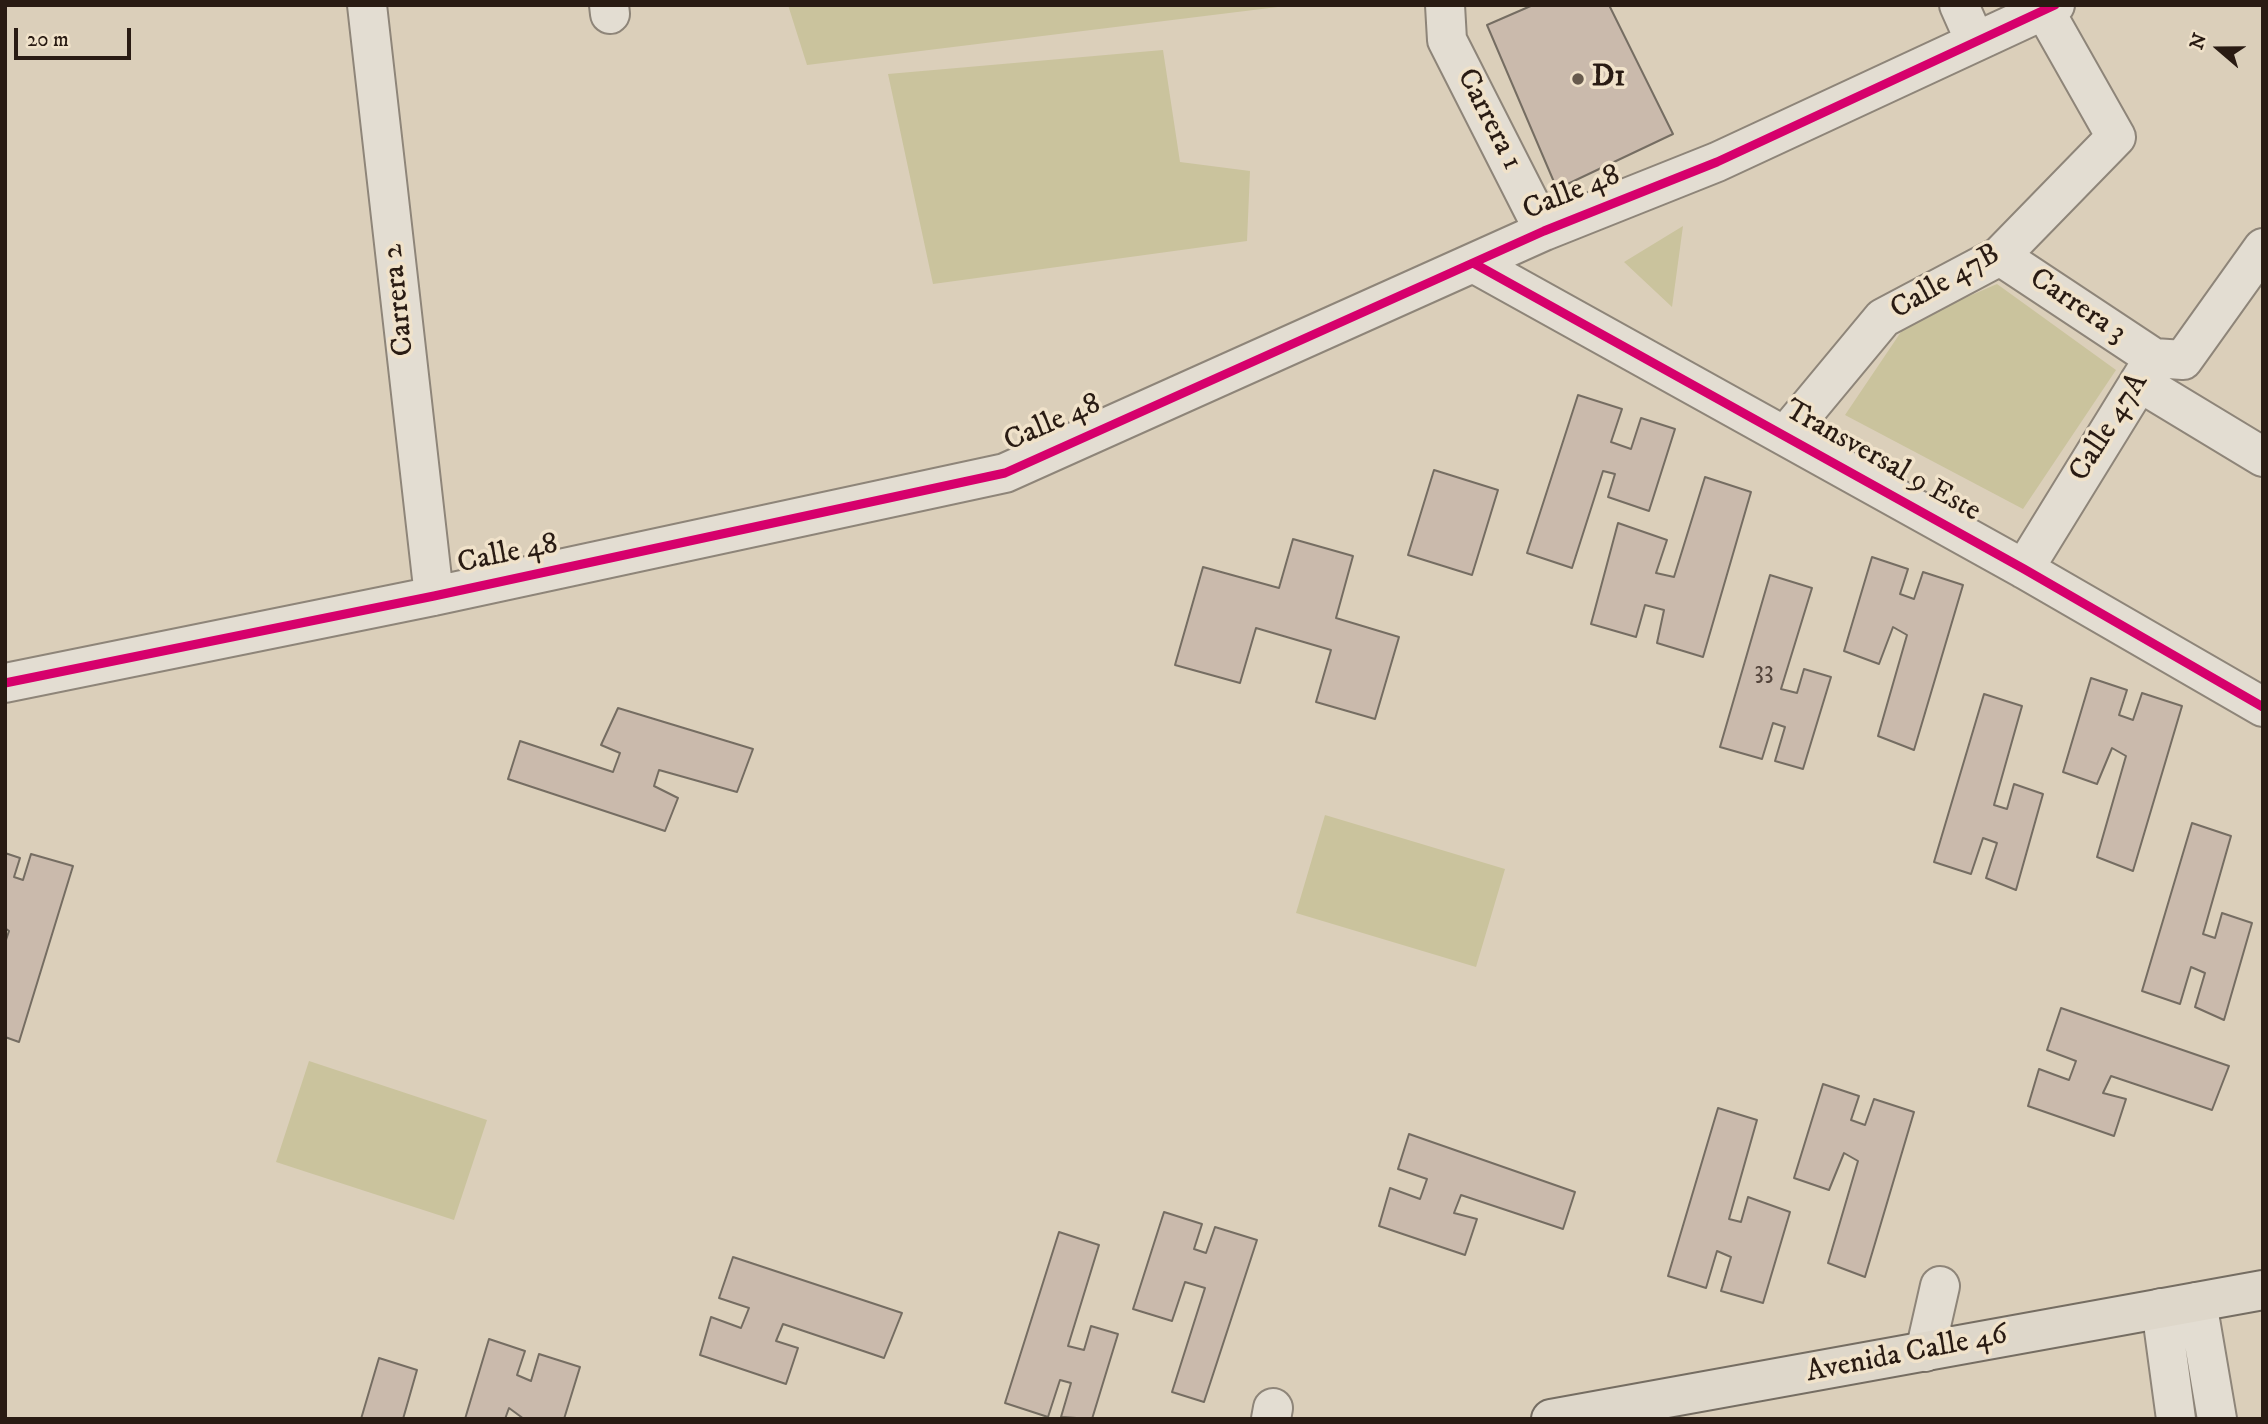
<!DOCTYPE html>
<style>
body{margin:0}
#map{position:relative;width:2268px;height:1424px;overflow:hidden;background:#dbcfba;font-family:"IM FELL DW Pica",serif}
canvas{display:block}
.frame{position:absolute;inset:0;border:7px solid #291b13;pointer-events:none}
.north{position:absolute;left:2184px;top:14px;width:70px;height:70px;-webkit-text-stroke:5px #f0e2ca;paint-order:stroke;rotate:290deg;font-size:19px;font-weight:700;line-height:28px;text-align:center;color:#291b13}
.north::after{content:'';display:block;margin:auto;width:24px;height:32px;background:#291b13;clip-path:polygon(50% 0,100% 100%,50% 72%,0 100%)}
.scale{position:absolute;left:14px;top:28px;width:117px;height:32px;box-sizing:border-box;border:4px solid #291b13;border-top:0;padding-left:9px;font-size:21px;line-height:24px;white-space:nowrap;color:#291b13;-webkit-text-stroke:5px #f0e2ca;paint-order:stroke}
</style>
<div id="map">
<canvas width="2268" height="1424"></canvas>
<div class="frame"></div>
<div class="north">N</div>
<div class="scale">20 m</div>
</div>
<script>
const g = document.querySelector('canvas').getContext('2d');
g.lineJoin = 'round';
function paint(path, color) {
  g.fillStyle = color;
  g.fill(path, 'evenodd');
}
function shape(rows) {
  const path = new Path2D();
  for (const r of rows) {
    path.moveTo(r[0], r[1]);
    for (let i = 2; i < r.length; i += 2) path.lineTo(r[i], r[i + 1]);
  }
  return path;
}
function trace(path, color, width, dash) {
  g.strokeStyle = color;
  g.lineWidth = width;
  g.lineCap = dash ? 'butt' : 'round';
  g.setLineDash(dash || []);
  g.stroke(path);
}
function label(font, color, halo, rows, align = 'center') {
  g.font = font + ' "IM FELL DW Pica",serif';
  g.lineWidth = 7;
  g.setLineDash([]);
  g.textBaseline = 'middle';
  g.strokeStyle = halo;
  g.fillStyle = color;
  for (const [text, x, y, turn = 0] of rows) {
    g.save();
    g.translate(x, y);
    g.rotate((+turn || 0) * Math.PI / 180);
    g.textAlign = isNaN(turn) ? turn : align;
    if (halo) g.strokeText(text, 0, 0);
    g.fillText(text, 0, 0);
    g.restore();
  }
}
paint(shape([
 [788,5,1294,5,807,65],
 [1163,50,1180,162,1250,171,1247,241,933,284,888,74],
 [1683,226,1672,307,1624,262],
 [1997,284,2116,370,2023,509,1845,415,1907,323],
 [1325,815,1505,869,1476,967,1296,913],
 [309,1061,487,1120,454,1220,276,1162]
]), '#cac39d');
const building = shape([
 [1533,5,1609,5,1673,134,1557,189,1487,25,1533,5],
 [1578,395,1622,409,1611,442,1631,449,1641,418,1675,429,1649,511,1608,497,1615,474,1603,471,1572,568,1527,553,1578,395],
 [1434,470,1498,490,1472,575,1408,555,1434,470],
 [1705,477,1751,492,1703,657,1657,643,1664,610,1645,605,1636,637,1591,624,1618,523,1667,540,1656,573,1674,577,1705,477],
 [1293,539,1353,556,1336,618,1399,637,1375,719,1316,702,1331,650,1256,628,1240,683,1175,665,1203,567,1279,588,1293,539],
 [1872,557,1908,569,1900,594,1914,599,1923,572,1963,585,1914,750,1878,736,1907,635,1893,627,1879,664,1844,651,1872,557],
 [1770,575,1812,588,1781,689,1797,693,1804,669,1831,677,1803,769,1775,761,1785,727,1773,723,1762,759,1720,747,1770,575],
 [2091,678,2127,690,2119,715,2133,720,2142,693,2182,706,2133,871,2097,857,2126,756,2112,748,2097,784,2063,772,2091,678],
 [1984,694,2022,706,1994,805,2007,809,2014,784,2043,794,2016,890,1986,878,1997,843,1983,838,1971,874,1934,862,1984,694],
 [618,708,753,749,737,792,659,770,654,786,678,798,665,831,508,779,520,741,613,772,620,753,601,745,618,708],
 [2192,823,2231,836,2203,934,2215,938,2222,913,2252,923,2224,1020,2195,1007,2205,973,2191,967,2180,1004,2142,991,2192,823],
 [5,853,20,858,14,877,23,880,31,854,73,866,19,1042,5,1037,5,943,9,931,5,928,5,853],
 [2061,1008,2229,1066,2212,1110,2111,1076,2103,1093,2126,1099,2114,1136,2028,1106,2039,1069,2069,1080,2076,1061,2047,1050,2061,1008],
 [1823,1084,1859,1096,1851,1120,1865,1125,1874,1099,1914,1112,1865,1277,1828,1263,1858,1161,1844,1153,1829,1190,1794,1178,1823,1084],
 [1718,1108,1757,1120,1729,1219,1741,1222,1748,1197,1790,1212,1763,1303,1721,1291,1731,1257,1717,1251,1706,1288,1668,1276,1718,1108],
 [1409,1134,1575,1192,1563,1229,1461,1195,1454,1213,1477,1219,1465,1255,1379,1226,1390,1188,1420,1199,1427,1179,1398,1169,1409,1134],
 [1164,1212,1202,1224,1194,1249,1206,1253,1215,1227,1257,1240,1204,1402,1172,1392,1205,1288,1185,1282,1172,1321,1133,1309,1164,1212],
 [1059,1232,1099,1245,1068,1346,1084,1350,1091,1326,1118,1334,1092,1419,1061,1417,1071,1383,1060,1380,1048,1417,1005,1403,1059,1232],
 [733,1257,902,1313,884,1358,783,1324,776,1341,798,1348,786,1384,700,1355,711,1317,741,1328,749,1308,719,1298,733,1257],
 [489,1339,525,1351,517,1375,531,1381,539,1354,580,1367,564,1419,524,1419,509,1408,505,1419,465,1419,489,1339],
 [379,1358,417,1370,403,1419,361,1419,379,1358]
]);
paint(building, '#cabaac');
trace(building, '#756d62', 2);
const minor = shape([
 [367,5,434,596],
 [609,5,610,14],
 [1445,5,1447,40,1544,231],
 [1959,5,1975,41],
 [2000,256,2154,358],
 [1475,264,2024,569,2263,707],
 [2139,382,2263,457],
 [1785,436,1883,318,2000,256,2116,137,2043,8],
 [2024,569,2154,358,2183,360,2263,248],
 [5,683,434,596,1005,473,1544,231,1717,162,2055,5],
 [2197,1302,2217,1419],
 [2161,1308,2176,1419],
 [1925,1352,1940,1286],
 [1271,1419,1273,1408]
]);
const major = shape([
 [1551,1419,2263,1290]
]);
trace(minor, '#8e8579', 42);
trace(major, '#756d62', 42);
trace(minor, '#e3ddd2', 38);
trace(major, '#ded7ca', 38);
trace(shape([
 [1475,264,2024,569,2263,707],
 [5,683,434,596,1005,473,1544,231,1717,162,2055,5]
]), '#d6006c', 9);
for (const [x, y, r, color] of [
 [1578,79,7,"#675a4d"]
]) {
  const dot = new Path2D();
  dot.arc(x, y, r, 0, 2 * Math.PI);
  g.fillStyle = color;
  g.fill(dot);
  trace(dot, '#f0e2ca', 2.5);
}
label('26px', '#53443b', null, [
 ["33",1764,673]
]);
label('bold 30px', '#291b13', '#f0e2ca', [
 ["D1",1592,79]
], 'left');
label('30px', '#291b13', '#f0e2ca', [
 ["Carrera 1",1488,120,63],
 ["Calle 48",1572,194,-22],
 ["Calle 47B",1946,283,-30],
 ["Carrera 2",400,300,-96],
 ["Carrera 3",2077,307,34],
 ["Calle 48",1053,424,-24],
 ["Calle 47A",2110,428,-58],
 ["Transversal 9 Este",1882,462,29],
 ["Calle 48",508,555,-12],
 ["Avenida Calle 46",1907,1355,-11]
]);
</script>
